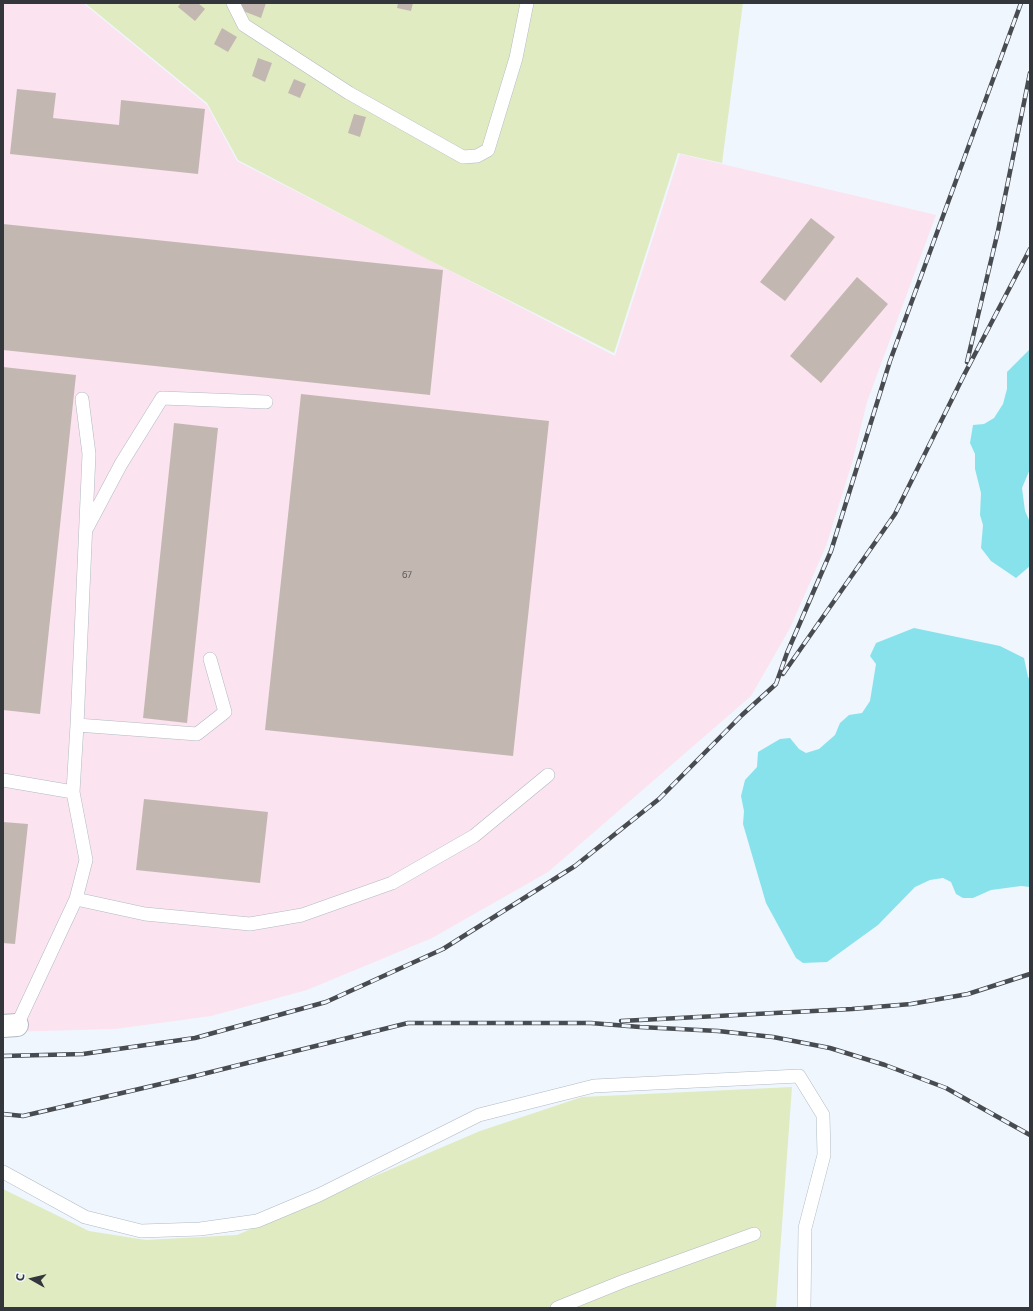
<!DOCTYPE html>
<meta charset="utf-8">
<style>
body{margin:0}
#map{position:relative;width:1033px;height:1311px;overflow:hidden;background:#eff6fe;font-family:Commissioner,sans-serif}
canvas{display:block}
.frame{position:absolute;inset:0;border:4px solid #33363a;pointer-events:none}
.north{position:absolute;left:12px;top:1259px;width:40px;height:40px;-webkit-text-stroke:3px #eff6fe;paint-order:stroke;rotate:278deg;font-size:11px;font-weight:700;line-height:16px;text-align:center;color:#33363a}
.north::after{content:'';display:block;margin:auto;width:14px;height:18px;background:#33363a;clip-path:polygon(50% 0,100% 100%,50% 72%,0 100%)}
</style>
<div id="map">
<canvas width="1033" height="1311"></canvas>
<div class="frame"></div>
<div class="north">С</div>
</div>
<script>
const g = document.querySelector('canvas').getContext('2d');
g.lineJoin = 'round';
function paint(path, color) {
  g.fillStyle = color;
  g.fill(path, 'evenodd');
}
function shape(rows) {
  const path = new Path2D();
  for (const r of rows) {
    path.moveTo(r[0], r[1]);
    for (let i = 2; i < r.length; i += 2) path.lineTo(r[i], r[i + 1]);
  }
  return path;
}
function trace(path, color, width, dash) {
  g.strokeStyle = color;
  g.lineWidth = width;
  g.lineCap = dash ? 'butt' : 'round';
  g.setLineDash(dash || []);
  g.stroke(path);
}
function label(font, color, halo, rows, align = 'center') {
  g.font = font + ' Commissioner,sans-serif';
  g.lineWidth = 4;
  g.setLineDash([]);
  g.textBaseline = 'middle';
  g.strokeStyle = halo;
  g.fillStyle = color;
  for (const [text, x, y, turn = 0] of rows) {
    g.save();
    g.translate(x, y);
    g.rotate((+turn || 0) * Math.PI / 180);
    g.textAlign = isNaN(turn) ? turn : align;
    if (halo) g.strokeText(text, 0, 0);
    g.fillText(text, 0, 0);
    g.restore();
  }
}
paint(shape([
 [3,3,83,3,207,105,237,161,615,356,680,154,936,215,867,402,852,463,826,546,790,628,751,696,548,872,432,938,307,990,211,1016,115,1029,3,1032]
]), '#fbe3ef');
paint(shape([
 [85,3,743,3,722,163,678,153,614,353,421,256,238,160,207,103],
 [792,1087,776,1308,3,1308,3,1189,89,1231,146,1240,237,1235,480,1131,582,1097]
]), '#e0ebc2');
paint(shape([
 [1030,349,1030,469,1022,488,1025,511,1030,522,1030,566,1016,578,991,561,981,548,983,525,980,515,981,493,975,469,975,454,970,443,973,425,984,424,994,418,1003,404,1007,389,1007,372],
 [914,628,1000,646,1024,658,1028,677,1030,680,1030,887,1021,886,991,890,973,898,963,898,956,894,951,882,943,878,930,880,915,887,878,925,827,962,803,963,796,958,766,903,743,824,744,811,741,796,745,780,757,767,758,752,780,739,790,738,799,749,806,753,819,749,835,735,840,723,849,715,862,713,870,701,876,664,870,656,876,643]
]), '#88e2ec');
paint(shape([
 [181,3,198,3,205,9,195,21,178,7],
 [240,3,266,3,261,18,238,9],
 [398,3,413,3,411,11,397,8],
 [222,28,237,37,228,52,214,44],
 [258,58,272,63,265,82,252,76],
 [294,79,306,84,300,98,288,93],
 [17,89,56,93,53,118,119,125,121,100,205,109,198,174,10,154],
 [354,114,366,117,360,137,348,133],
 [811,218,835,237,785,301,760,282],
 [3,224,443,270,430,395,3,350],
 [857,277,888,304,821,383,790,356],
 [3,367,76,375,40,714,3,710],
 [301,394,549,421,513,756,265,730],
 [174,423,218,428,187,723,143,718],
 [144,799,268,812,260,883,136,870],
 [3,822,28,824,15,944,3,943]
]), '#c3b8b1');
const service = shape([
 [233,3,244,25,349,93,463,157,477,156,488,150,516,58,527,3],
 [87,528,121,464,162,398,266,402],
 [77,725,89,454,82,399],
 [3,780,73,792,86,860,76,899],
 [73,792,77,725,197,734,225,712,210,659],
 [17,1025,76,899,145,914,250,924,302,915,392,883,474,836,548,775],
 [3,1172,85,1217,141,1231,200,1229,257,1221,319,1195,479,1115,594,1086,799,1076,823,1115,824,1155,805,1228,804,1308],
 [557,1308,624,1281,754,1234]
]);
const minor = shape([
 [3,1026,17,1025]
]);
trace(service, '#b1bac3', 14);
trace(minor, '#b1bac3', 24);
trace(service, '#fff', 13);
trace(minor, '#fff', 22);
const rail = shape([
 [967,362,998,231,1030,73],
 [783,674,895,514,964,375,1030,249],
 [621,1021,852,1009,911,1004,968,994,1030,974],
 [3,1056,83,1054,195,1038,326,1002,443,949,575,866,659,799,742,715,776,684,787,653,831,551,890,361,1021,3],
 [3,1114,23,1116,195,1076,408,1023,591,1023,640,1027,718,1031,773,1037,830,1048,885,1065,946,1088,1030,1135]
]);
trace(rail, '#484c50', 4.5);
trace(rail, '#eff6fe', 3, [9]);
label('9px', '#575658', null, [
 ["67",407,575]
]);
</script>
